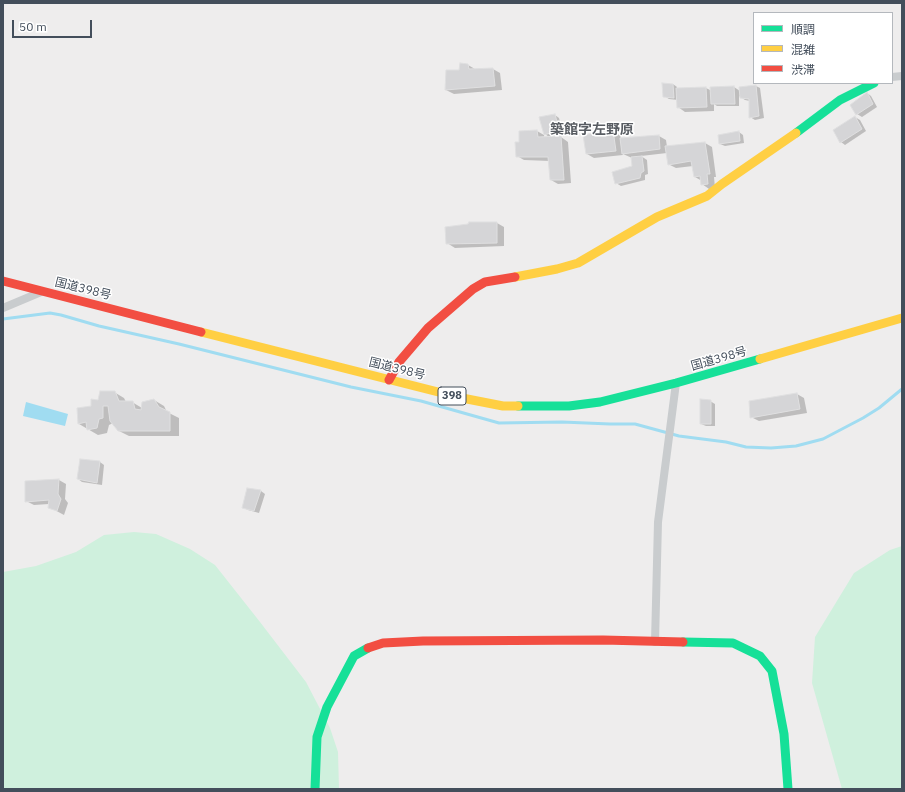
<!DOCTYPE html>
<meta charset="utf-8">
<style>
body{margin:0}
#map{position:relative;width:905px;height:792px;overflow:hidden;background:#eeeded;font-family:"IBM Plex Sans","Noto Sans JP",sans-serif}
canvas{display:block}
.frame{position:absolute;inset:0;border:4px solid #434e5b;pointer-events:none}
.legend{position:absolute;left:753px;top:12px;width:140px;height:72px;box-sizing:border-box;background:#fff;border:1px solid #b4b8bd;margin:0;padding:5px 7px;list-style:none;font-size:12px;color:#434e5b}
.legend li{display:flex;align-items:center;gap:8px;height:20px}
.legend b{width:20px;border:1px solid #b4b8bd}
.scale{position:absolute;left:12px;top:20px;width:80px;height:18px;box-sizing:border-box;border:2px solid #434e5b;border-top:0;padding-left:5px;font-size:12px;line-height:14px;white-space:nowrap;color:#434e5b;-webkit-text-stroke:3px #fff;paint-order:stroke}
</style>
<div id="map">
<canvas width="905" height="792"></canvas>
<div class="frame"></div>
<ul class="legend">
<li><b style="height:5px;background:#16e098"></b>順調</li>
<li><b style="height:5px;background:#ffcf43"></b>混雑</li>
<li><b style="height:5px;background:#f24e42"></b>渋滞</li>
</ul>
<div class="scale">50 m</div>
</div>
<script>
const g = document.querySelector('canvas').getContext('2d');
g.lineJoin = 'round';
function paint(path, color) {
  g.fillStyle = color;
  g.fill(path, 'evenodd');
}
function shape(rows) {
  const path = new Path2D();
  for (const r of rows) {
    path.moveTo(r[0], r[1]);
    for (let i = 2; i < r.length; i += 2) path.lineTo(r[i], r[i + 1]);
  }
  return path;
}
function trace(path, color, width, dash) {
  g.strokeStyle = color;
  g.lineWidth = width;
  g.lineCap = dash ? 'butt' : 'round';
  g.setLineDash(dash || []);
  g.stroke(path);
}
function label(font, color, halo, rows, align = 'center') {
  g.font = font + ' "IBM Plex Sans","Noto Sans JP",sans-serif';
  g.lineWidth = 3;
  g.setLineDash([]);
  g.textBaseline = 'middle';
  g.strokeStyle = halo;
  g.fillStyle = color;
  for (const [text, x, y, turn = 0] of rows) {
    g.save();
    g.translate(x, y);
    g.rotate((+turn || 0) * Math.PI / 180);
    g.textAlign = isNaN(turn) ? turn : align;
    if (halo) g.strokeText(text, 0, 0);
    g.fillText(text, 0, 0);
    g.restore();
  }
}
paint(shape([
 [134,532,156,534,190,549,215,565,260,622,306,682,330,728,338,752,339,789,3,789,3,572,36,566,76,552,104,535],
 [902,546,902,789,842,789,812,683,815,637,854,573,890,550]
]), '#cff0dd');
paint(shape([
 [26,402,68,414,65,426,23,416]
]), '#a0dcf1');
paint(shape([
 [468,65,475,69,493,69,500,73,502,90,454,94,446,90,447,71,460,71],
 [673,84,677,87,677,89,706,88,712,91,711,88,734,87,740,91,756,86,760,88,764,118,755,120,750,117,750,101,745,100,739,96,739,106,717,106,714,104,714,111,685,112,678,107,678,100,669,99,664,96],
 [867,93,871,96,877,107,862,117,857,114],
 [555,115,559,118,563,133,549,137,545,134],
 [855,117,860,120,866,131,845,145,841,142],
 [537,131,544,135,544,138,561,137,568,142,571,183,558,184,551,180,550,161,524,160,517,156,520,144],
 [613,131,620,135,621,139,659,136,666,140,667,147,705,143,712,147,716,177,714,177,715,188,709,189,702,184,702,181,695,177,693,166,676,168,668,164,667,153,641,156,647,160,648,174,645,175,645,180,621,186,616,183,633,167,632,158,623,154,623,155,594,158,587,154],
 [739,132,743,135,744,143,725,146,720,144],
 [497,223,504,227,504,246,455,248,447,243],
 [114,392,124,398,126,402,132,402,142,408,154,400,164,406,167,412,179,418,179,436,129,436,119,431,113,423,109,425,107,433,98,435,79,424,92,407],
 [797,394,804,398,807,413,759,421,751,417],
 [710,401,715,404,715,426,706,426,701,424],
 [100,462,104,465,102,485,82,482,78,479],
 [59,480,66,484,65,499,68,503,64,515,49,507,49,504,34,505,26,501],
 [261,491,265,494,259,513,248,510,244,508]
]), '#0003');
trace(shape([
 [3,319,50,313,61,315,99,326,179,344,351,387,421,401,499,423,562,422,610,424,635,424,679,436,726,442,746,447,771,448,796,446,823,439,863,418,879,408,902,389]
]), '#a0dcf1', 3);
const building = shape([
 [460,63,468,64,469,69,493,68,495,86,445,90,446,70,459,70,460,63],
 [662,83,673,84,674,98,663,97,662,83],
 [756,85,759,116,749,118,749,99,740,98,739,87,756,85],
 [734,86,735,104,711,104,710,87,734,86],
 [706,87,707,107,677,108,676,88,706,87],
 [867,92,873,104,856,115,850,105,867,92],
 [555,114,559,130,544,135,539,117,555,114],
 [855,116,862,129,840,143,833,130,855,116],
 [537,130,538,137,561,136,564,180,550,180,548,157,516,157,515,142,519,142,519,131,537,130],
 [613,130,616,151,586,154,583,135,613,130],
 [739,131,740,141,719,144,718,135,739,131],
 [659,135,660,149,622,154,620,138,659,135],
 [705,142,710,174,707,174,708,184,701,185,700,176,694,177,691,161,668,165,665,146,705,142],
 [642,156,644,171,641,173,640,178,615,184,612,172,632,166,631,157,642,156],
 [469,222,497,222,497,243,446,244,445,227,468,224,469,222],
 [100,391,115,391,119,401,133,401,135,409,141,410,142,402,154,399,159,407,170,412,170,431,118,431,110,421,108,406,103,406,103,418,99,419,97,428,87,430,86,422,78,424,77,408,91,406,91,399,98,400,100,391],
 [797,393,800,409,750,418,749,401,797,393],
 [700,399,711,400,711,424,700,424,700,399],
 [80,459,100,461,97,483,77,479,80,459],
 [59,479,58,494,61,499,57,511,48,508,49,500,25,502,25,481,59,479],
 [247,488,261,490,254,511,242,508,247,488]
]);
paint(building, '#d5d5d7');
trace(building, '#dfdfe0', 1);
trace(shape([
 [892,77,902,76],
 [3,308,41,292],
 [655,642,658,522,676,383]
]), '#c9ccce', 8);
trace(shape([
 [796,133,840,100,874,83],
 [518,406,569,406,600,402,676,383,760,359],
 [683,642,733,643,760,656,772,671,784,734,788,789],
 [315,789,317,737,327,707,354,656,368,648]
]), '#16e098', 9);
trace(shape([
 [515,277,557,269,578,263,657,217,707,196,722,184,796,133],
 [201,332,462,398,503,406,518,406],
 [760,359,902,318]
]), '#ffcf43', 9);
trace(shape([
 [3,281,201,332],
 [389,380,399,362,428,328,473,289,485,282,515,277],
 [368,648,383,643,423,641,603,640,683,642]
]), '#f24e42', 9);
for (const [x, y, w] of [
 [452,396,28]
]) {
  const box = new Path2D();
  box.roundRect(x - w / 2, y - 9, w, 18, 3);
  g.fillStyle = '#fff';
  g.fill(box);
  trace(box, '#434e5b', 1);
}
label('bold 11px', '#434e5b', null, [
 ["398",452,396]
]);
label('12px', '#434e5b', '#fff', [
 ["国道398号",83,289,14],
 ["国道398号",719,359,-16],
 ["国道398号",397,369,14]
]);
label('bold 14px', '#585c62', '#fff', [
 ["築館字左野原",592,130]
]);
</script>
